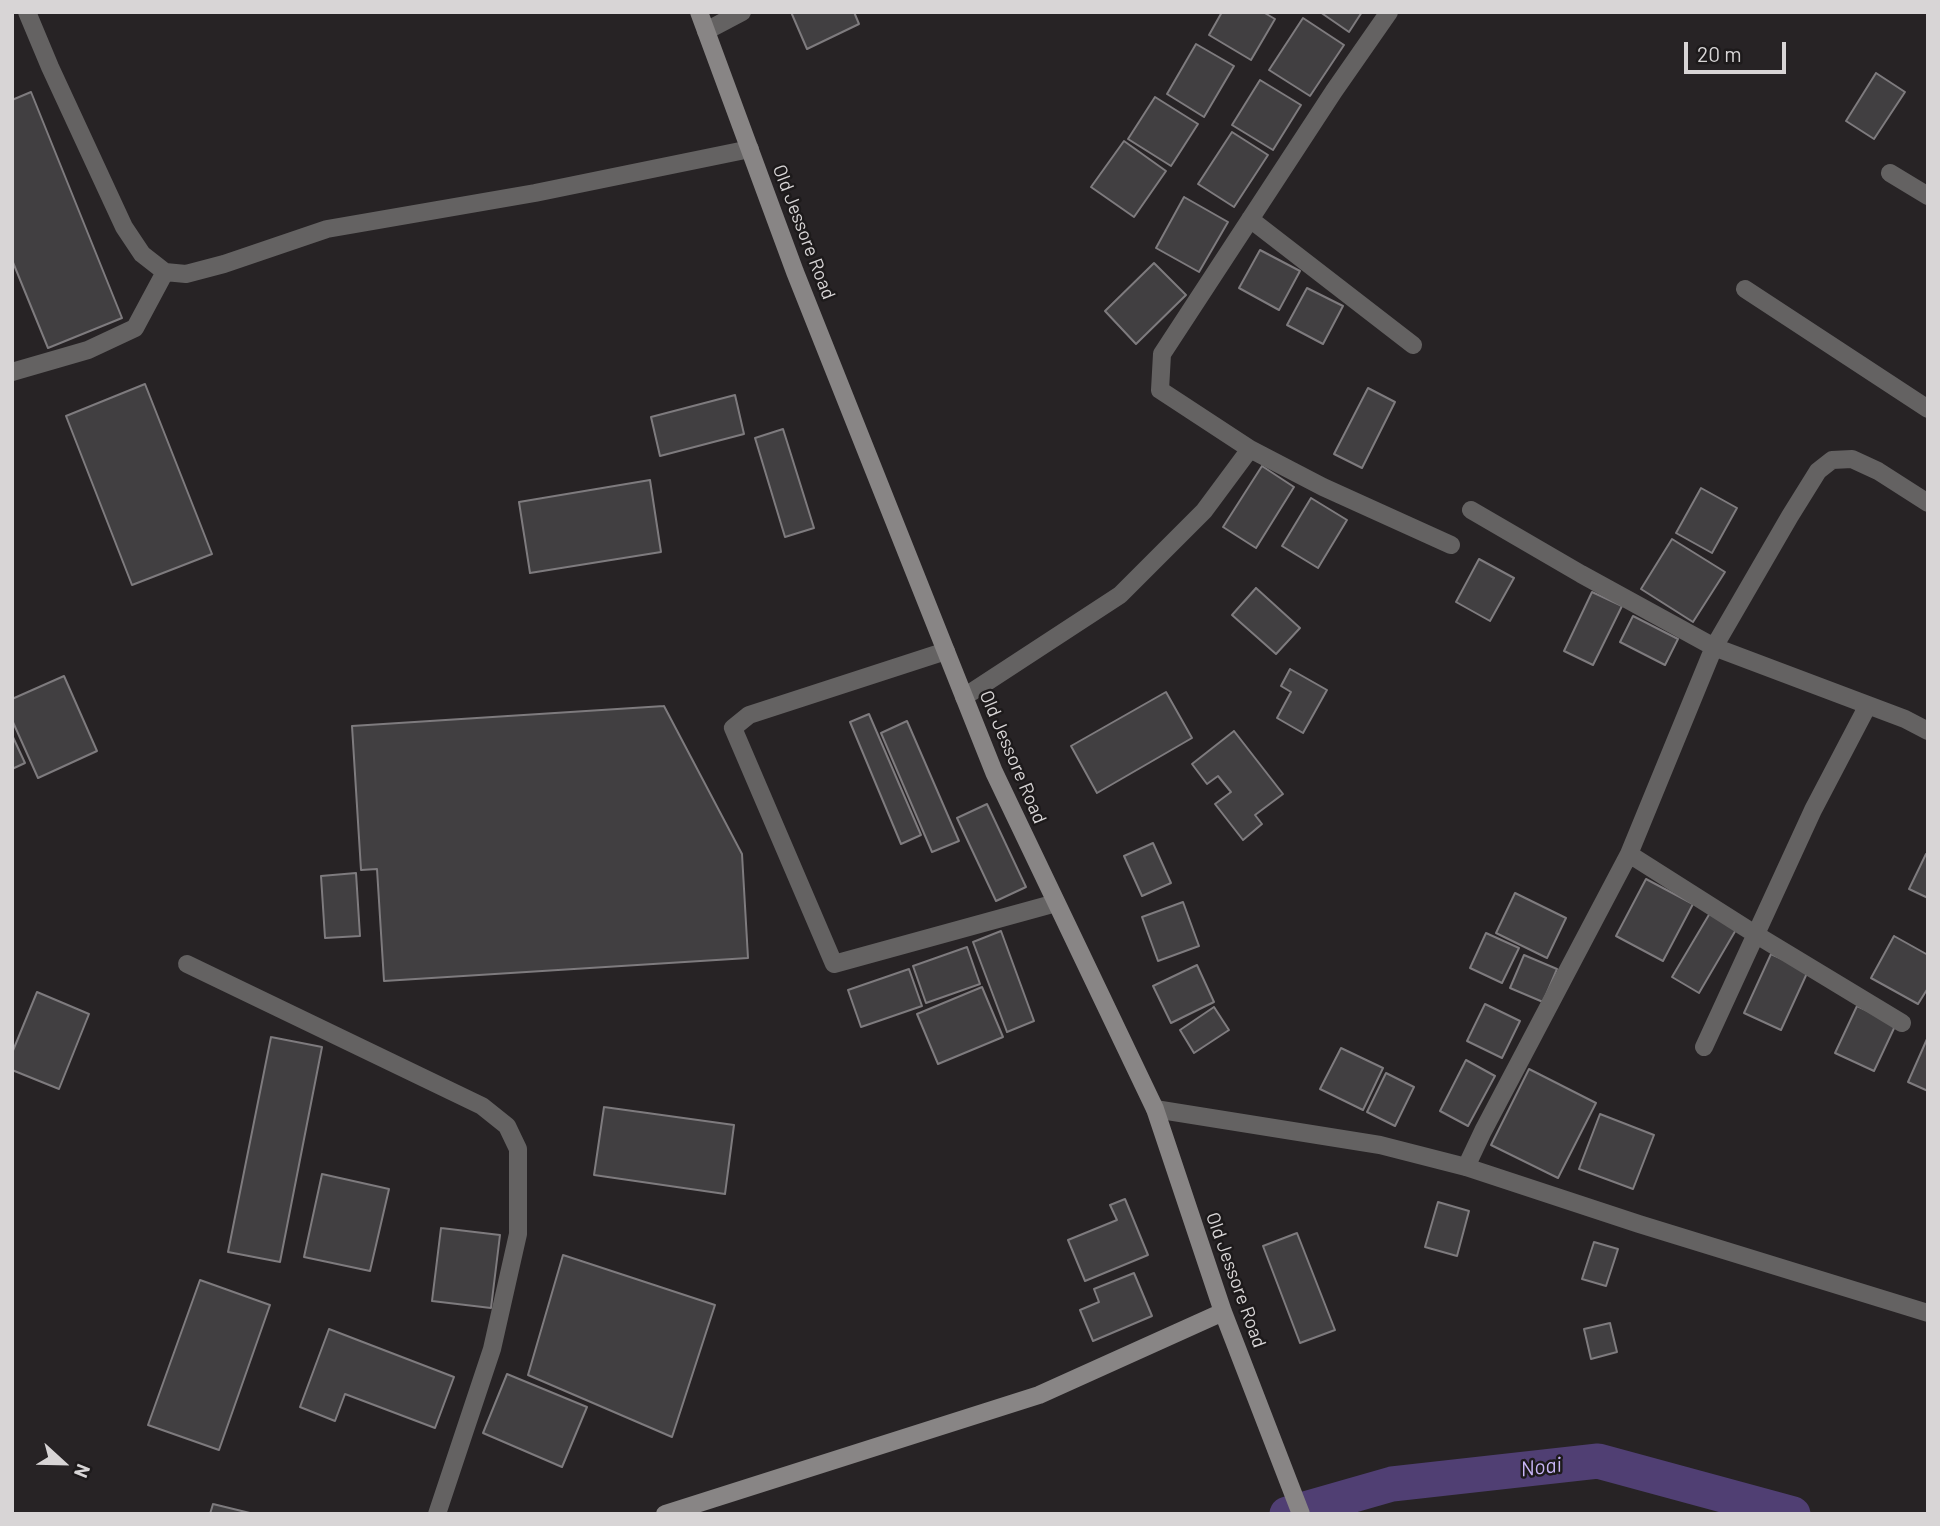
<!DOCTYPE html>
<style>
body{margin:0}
#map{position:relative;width:1940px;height:1526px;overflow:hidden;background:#272325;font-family:Barlow,sans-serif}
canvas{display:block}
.frame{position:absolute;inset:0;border:14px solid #d8d5d6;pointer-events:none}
.north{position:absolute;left:28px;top:1428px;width:70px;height:70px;-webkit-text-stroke:5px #1d1a1b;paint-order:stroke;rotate:112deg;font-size:19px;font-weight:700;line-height:28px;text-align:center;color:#d8d5d6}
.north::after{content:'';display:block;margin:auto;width:24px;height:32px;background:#d8d5d6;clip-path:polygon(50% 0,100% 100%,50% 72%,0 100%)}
.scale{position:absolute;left:1684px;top:42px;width:102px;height:32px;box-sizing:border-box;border:4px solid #d8d5d6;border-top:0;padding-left:9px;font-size:21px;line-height:24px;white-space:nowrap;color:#d8d5d6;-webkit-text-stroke:5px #1d1a1b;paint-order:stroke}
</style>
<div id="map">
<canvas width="1940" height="1526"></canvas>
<div class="frame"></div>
<div class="north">N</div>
<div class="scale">20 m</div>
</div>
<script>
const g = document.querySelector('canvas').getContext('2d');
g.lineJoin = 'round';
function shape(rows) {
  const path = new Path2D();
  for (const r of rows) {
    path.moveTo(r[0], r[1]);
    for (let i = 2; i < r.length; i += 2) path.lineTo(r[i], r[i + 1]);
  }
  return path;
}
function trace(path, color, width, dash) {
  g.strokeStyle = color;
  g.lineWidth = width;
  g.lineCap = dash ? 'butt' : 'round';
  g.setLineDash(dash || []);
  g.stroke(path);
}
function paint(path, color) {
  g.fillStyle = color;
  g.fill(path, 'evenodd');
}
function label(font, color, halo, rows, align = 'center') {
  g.font = font + ' Barlow,sans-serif';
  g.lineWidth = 5;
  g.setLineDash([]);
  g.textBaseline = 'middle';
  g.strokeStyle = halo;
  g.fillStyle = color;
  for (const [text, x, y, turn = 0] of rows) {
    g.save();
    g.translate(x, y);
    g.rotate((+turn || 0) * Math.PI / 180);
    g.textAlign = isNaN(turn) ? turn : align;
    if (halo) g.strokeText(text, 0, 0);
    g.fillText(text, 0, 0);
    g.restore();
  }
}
trace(shape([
 [1287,1514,1392,1484,1598,1461,1793,1514]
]), '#503f73', 35);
const building = shape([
 [791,12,854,12,859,24,807,49,791,12],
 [1222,12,1263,12,1275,19,1251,60,1209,35,1222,12],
 [1320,12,1362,12,1349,32,1320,12],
 [1303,18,1344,45,1310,96,1269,70,1303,18],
 [1196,44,1234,66,1204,117,1167,94,1196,44],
 [1876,73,1905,92,1874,139,1846,121,1876,73],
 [1260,80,1301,105,1273,150,1232,125,1260,80],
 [31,92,122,318,48,348,12,260,12,100,31,92],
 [1155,97,1198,124,1171,166,1128,139,1155,97],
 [1232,132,1268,155,1234,207,1198,184,1232,132],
 [1124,141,1166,171,1134,217,1091,187,1124,141],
 [1184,197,1228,222,1199,272,1156,248,1184,197],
 [1260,250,1300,271,1279,310,1239,288,1260,250],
 [1154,263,1186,295,1136,344,1105,311,1154,263],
 [1307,288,1343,306,1323,344,1287,325,1307,288],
 [145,384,212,554,132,585,66,416,145,384],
 [1368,388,1395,402,1362,468,1334,454,1368,388],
 [735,395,744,434,660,456,651,417,735,395],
 [783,429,814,528,785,537,755,438,783,429],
 [1262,466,1294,487,1256,548,1223,527,1262,466],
 [650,480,661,552,530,573,519,502,650,480],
 [1701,488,1737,508,1712,553,1676,533,1701,488],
 [1311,498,1347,520,1318,568,1282,546,1311,498],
 [1672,539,1725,572,1693,622,1641,589,1672,539],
 [1479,559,1514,578,1490,621,1456,602,1479,559],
 [1256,588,1300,628,1276,654,1232,615,1256,588],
 [1592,592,1622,606,1593,665,1564,651,1592,592],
 [1633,616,1678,639,1665,665,1620,642,1633,616],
 [1290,669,1327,690,1303,733,1277,718,1291,692,1281,686,1290,669],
 [64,676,97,751,38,778,12,720,12,699,64,676],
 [1166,692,1192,738,1097,793,1071,746,1166,692],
 [664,706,742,854,748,958,384,981,377,869,361,870,352,726,664,706],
 [869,714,921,835,901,844,850,722,869,714],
 [907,721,959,841,932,852,881,733,907,721],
 [1234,731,1283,794,1255,815,1262,824,1243,840,1215,804,1231,792,1218,776,1207,784,1192,764,1234,731],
 [12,735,25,763,12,769,12,735],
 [987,804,1026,887,996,901,957,818,987,804],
 [1153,843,1171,883,1142,896,1124,856,1153,843],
 [1926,854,1928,854,1928,898,1909,889,1926,854],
 [356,873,360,936,325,938,321,876,356,873],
 [1646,879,1693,904,1663,961,1616,936,1646,879],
 [1515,893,1566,918,1547,958,1496,933,1515,893],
 [1183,902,1199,946,1158,961,1142,917,1183,902],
 [1710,913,1737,928,1699,993,1672,977,1710,913],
 [1001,931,1034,1021,1007,1032,973,942,1001,931],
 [1486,933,1519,948,1502,983,1470,968,1486,933],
 [1894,936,1928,955,1928,988,1918,1004,1871,978,1894,936],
 [967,947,980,984,926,1003,913,966,967,947],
 [1771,954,1808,971,1781,1030,1744,1013,1771,954],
 [1524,955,1557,969,1543,1002,1510,988,1524,955],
 [1197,965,1214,1002,1171,1023,1153,986,1197,965],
 [909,969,922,1006,861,1027,848,990,909,969],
 [982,987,1003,1037,938,1064,917,1014,982,987],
 [37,992,89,1014,59,1089,12,1070,12,1053,37,992],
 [1485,1004,1520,1021,1502,1058,1467,1041,1485,1004],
 [1857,1006,1896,1024,1874,1071,1835,1053,1857,1006],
 [1214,1007,1229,1030,1194,1053,1180,1030,1214,1007],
 [271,1037,322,1047,280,1262,228,1252,271,1037],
 [1927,1039,1928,1039,1928,1091,1908,1082,1927,1039],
 [1341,1048,1383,1068,1363,1110,1320,1089,1341,1048],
 [1466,1060,1495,1076,1468,1126,1440,1111,1466,1060],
 [1529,1069,1596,1103,1558,1178,1491,1145,1529,1069],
 [1386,1073,1414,1087,1395,1126,1367,1112,1386,1073],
 [604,1107,734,1125,725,1194,594,1175,604,1107],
 [1600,1114,1654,1135,1633,1189,1579,1169,1600,1114],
 [322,1174,389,1189,370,1271,304,1257,322,1174],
 [1125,1199,1148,1255,1085,1281,1068,1240,1117,1220,1110,1205,1125,1199],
 [1438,1202,1469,1211,1457,1256,1425,1247,1438,1202],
 [441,1228,500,1235,491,1308,432,1301,441,1228],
 [1297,1233,1335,1330,1300,1343,1263,1246,1297,1233],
 [1594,1242,1618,1249,1606,1286,1582,1279,1594,1242],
 [563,1255,715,1305,672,1437,528,1375,563,1255],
 [1134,1273,1152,1316,1093,1341,1080,1310,1099,1302,1094,1289,1134,1273],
 [200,1280,270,1305,219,1450,148,1425,200,1280],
 [1610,1323,1617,1352,1591,1359,1584,1329,1610,1323],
 [329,1329,454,1377,435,1428,345,1394,335,1421,300,1407,329,1329],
 [507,1374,587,1407,562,1467,483,1433,507,1374],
 [213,1504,254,1514,210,1514,213,1504]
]);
paint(building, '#413f41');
trace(building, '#7e7b7e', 2);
trace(shape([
 [27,12,50,67,124,227,142,254,165,272,186,274,224,264,327,229,535,193,750,149],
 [12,372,88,350,135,328,165,272],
 [946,651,749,715,733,728,834,964,1056,903],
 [187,964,482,1106,507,1126,518,1149,518,1234,492,1349,437,1514]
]), '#646262', 18);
trace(shape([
 [706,31,742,12],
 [1890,173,1928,196],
 [1250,219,1413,345],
 [1745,289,1928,409],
 [1250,449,1323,487,1451,545],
 [1471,510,1581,574,1714,647,1905,719,1928,731],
 [964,697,1120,595,1204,511,1250,449,1160,390,1162,354,1334,91,1389,12],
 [1629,854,1755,934,1902,1023],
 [1704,1047,1813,810,1868,705],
 [1155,1109,1380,1145,1466,1167,1639,1224,1928,1313],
 [1466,1167,1483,1131,1629,854,1714,647,1790,516,1818,471,1832,460,1852,459,1878,471,1928,503]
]), '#646262', 18);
trace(shape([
 [699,12,795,272,994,772,1155,1109,1223,1312,1301,1514],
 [665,1514,1039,1395,1223,1312]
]), '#888585', 18);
label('19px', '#d8d5d6', '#1d1a1b', [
 ["Old Jessore Road",804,232,69],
 ["Old Jessore Road",1013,757,67],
 ["Old Jessore Road",1236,1280,70]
]);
label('italic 21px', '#c8b5f6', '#1d1a1b', [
 ["Noai",1541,1467,-7]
]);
</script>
